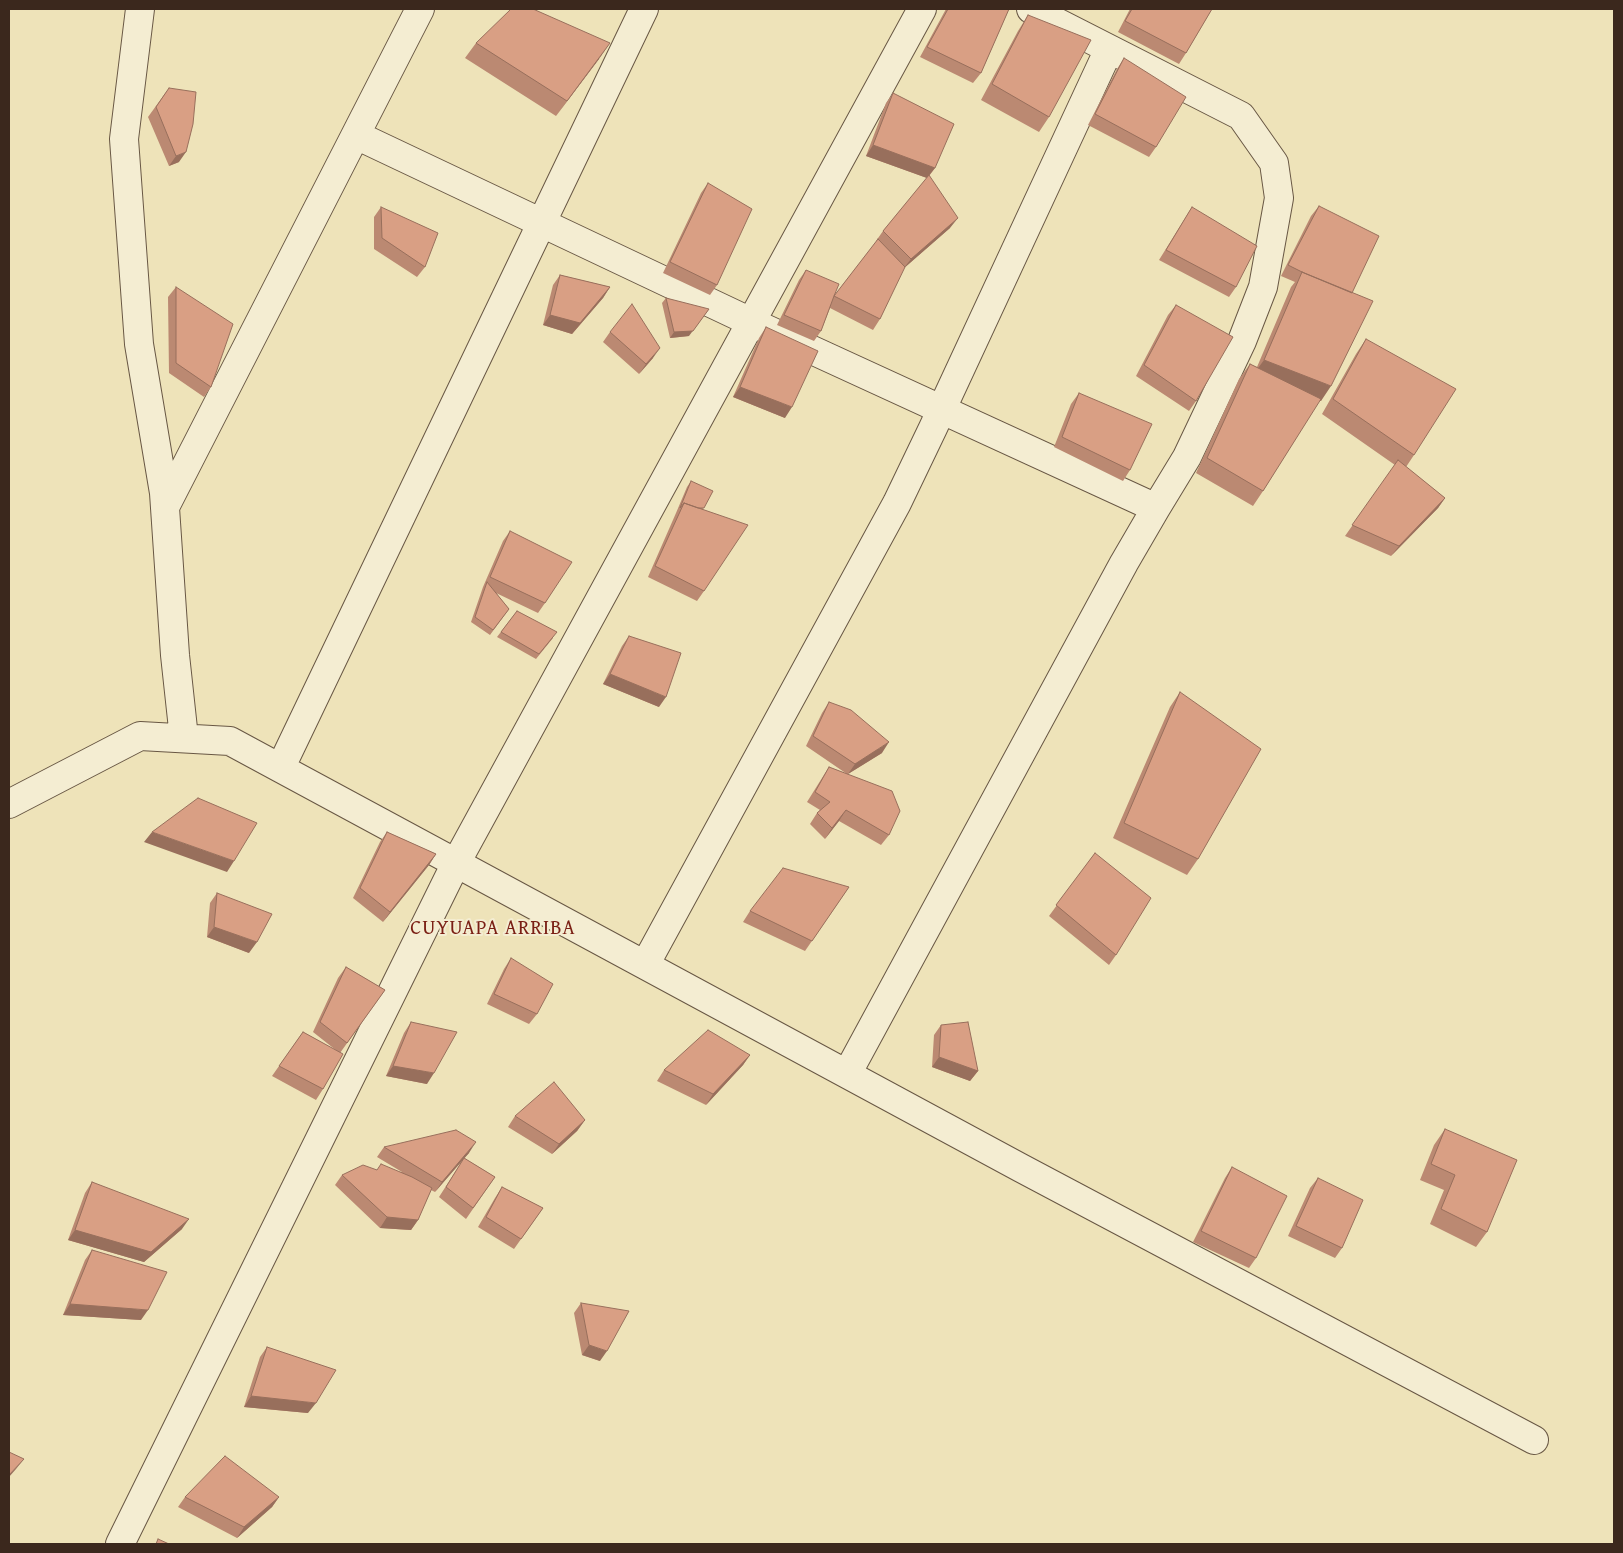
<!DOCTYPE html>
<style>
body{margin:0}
#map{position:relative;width:1623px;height:1553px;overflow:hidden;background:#eee3b9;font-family:"Gentium Book Plus",serif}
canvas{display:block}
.frame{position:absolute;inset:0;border:10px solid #3b281d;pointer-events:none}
</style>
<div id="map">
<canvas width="1623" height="1553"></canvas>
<div class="frame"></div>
</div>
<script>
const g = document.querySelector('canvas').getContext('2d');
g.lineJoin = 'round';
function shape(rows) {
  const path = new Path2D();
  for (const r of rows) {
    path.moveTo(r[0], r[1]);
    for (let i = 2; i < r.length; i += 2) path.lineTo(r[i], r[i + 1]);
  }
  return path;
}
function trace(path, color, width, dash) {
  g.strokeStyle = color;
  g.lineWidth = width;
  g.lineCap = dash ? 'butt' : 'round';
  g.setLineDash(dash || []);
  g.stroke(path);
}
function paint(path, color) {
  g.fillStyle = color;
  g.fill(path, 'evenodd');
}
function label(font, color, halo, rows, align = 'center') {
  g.font = font + ' "Gentium Book Plus",serif';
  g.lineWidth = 4;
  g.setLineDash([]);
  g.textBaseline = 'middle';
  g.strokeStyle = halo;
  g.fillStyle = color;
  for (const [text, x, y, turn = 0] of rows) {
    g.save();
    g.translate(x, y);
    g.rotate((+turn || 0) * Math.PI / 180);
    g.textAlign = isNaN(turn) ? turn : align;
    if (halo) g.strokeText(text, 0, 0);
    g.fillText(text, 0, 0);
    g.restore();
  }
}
const minor = shape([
 [140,9,124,139,139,344,164,493,175,655,184,738],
 [1031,9,1241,116,1274,163,1279,198,1263,287,1242,341,1187,457,1156,508],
 [356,135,751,322,1156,508,1124,563,847,1074],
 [165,507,420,9],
 [281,767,644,9],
 [9,804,140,736,230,741,1021,1168,1534,1440],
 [645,965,897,503,933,428,1109,49],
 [120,1544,456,863,922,9]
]);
trace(minor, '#685744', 30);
trace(minor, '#f4edd2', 28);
paint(shape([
 [946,9,1009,9,981,73,973,83,920,57],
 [1130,9,1212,9,1186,53,1179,64,1118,32],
 [1028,15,1049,117,1039,132,981,100,1018,31],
 [476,43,599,59,556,116,465,58],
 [1124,58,1156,147,1149,157,1088,125,1117,69],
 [169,88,179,162,169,166,148,117],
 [893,93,935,168,929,176,950,228,903,269,880,319,873,330,830,308,821,331,814,341,777,325,799,280,806,270,834,296,876,242,876,241,883,231,927,178,866,156,886,103],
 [708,183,717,285,710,295,663,273,701,193],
 [1319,206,1352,293,1321,401,1319,401,1263,491,1253,506,1196,473,1239,379,1250,364,1257,367,1291,287,1295,282,1281,276,1311,216],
 [381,207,425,267,417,277,374,249,374,217],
 [1192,207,1236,287,1229,297,1159,260],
 [560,275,610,287,603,298,572,334,543,325,553,285],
 [176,287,211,387,204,397,169,373,168,297],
 [666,298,689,336,670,338,662,303],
 [1176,305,1196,401,1189,411,1136,376,1168,315],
 [766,327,785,418,733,397,759,338],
 [610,332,653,358,639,374,603,342],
 [1366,339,1414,455,1406,467,1445,498,1438,508,1391,556,1345,536,1395,465,1322,414,1356,354],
 [1079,393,1130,470,1123,481,1054,447,1071,404],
 [691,481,703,509,704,591,697,601,648,577,676,513,687,487],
 [510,531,545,603,538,613,496,593,509,609,490,635,471,622,483,587,503,541],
 [517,611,553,638,536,659,497,637],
 [629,636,659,707,603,684,622,646],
 [1180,692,1198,859,1187,875,1113,838,1170,707],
 [829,702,882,753,848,774,889,835,881,845,839,821,825,839,810,824,817,813,820,810,807,802,822,778,829,767,847,774,806,746,822,713],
 [387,832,436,854,429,865,383,922,353,898,380,842],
 [1095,853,1116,955,1109,965,1049,916],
 [849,887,805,951,743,922,750,911],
 [217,893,249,953,207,937,210,903],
 [511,958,537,1014,529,1024,487,1004,504,969],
 [346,967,385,990,340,1053,323,1089,316,1100,272,1076,303,1032,337,1051,313,1032,338,978],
 [411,1022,427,1084,386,1076,404,1033],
 [941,1025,978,1071,970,1081,932,1067,934,1035],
 [750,1055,743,1065,706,1105,657,1081,664,1070],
 [515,1116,585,1120,577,1131,552,1154,508,1127],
 [1445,1129,1487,1232,1476,1247,1430,1224,1444,1190,1420,1180,1434,1145],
 [384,1147,469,1153,464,1158,495,1177,466,1219,439,1197,464,1158,435,1192,431,1190,418,1220,411,1230,380,1228,335,1185,342,1175,377,1170,402,1172,377,1157],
 [1232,1167,1256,1258,1249,1268,1193,1242,1225,1178],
 [1318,1178,1342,1248,1335,1258,1288,1236,1310,1188],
 [92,1182,182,1229,144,1262,68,1240,85,1193],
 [502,1187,543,1208,514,1249,478,1227,495,1198],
 [92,1250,141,1320,63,1315,85,1260],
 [581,1303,600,1361,582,1355,574,1313],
 [267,1347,308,1413,244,1407,260,1357],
 [185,1497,279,1497,272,1507,237,1538,178,1507]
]), '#bb8972');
paint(shape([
 [610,43,599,59,556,116,567,101],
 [873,145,935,168,927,178,866,156],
 [186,152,179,162,169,166,176,156],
 [958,218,950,228,903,269,911,259],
 [610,287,603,298,572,334,543,325,550,315],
 [709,309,689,336,670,338,674,332],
 [660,348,653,358,639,374,646,364],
 [1264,360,1331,386,1321,401,1253,375],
 [740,387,792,407,785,418,733,397],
 [1445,498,1438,508,1391,556,1399,546],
 [610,674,666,697,659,707,603,684],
 [889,742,882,753,848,774,855,764],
 [846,810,839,821,825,839,832,828],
 [152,832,234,861,227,872,144,842],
 [436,854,429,865,383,922,390,912],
 [214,927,257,942,249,953,207,937],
 [750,1055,743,1065,706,1105,713,1094],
 [939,1057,978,1071,970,1081,932,1067],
 [393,1066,434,1073,427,1084,386,1076],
 [585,1120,577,1131,552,1154,559,1144],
 [476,1142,469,1153,435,1192,442,1182],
 [387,1217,418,1220,411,1230,380,1228],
 [189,1219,182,1229,144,1262,68,1240,75,1230],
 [70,1304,148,1310,141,1320,63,1315],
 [589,1345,607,1351,600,1361,582,1355],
 [251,1396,316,1403,308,1413,244,1407],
 [24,1459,16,1469,9,1477,9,1475],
 [279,1497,272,1507,237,1538,244,1527]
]), '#986f5c');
const building = shape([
 [511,9,533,9,610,43,567,101,476,43,511,9],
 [948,9,1009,9,981,73,927,47,948,9],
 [1132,9,1212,9,1186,53,1125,21,1132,9],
 [1028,15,1091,40,1049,117,992,84,1028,15],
 [1124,58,1186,97,1156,147,1095,114,1124,58],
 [169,88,196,92,193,124,186,152,176,156,156,107,169,88],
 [893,93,954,124,935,168,873,145,893,93],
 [929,175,958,218,911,259,883,231,929,175],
 [708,183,752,209,717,285,670,262,708,183],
 [1319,206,1379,236,1352,293,1304,273,1288,265,1319,206],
 [381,207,438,233,425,267,382,238,381,207],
 [1192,207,1257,246,1236,287,1166,250,1192,207],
 [878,239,905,267,880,319,834,296,821,331,784,315,806,270,839,284,834,296,878,239],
 [1302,272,1373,301,1331,386,1264,360,1302,272],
 [560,275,610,287,580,323,550,315,560,275],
 [176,287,233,324,211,387,176,363,176,287],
 [666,298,709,309,693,331,674,332,666,298],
 [632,304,660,348,646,364,610,332,632,304],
 [1176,305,1233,337,1196,401,1144,365,1176,305],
 [766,327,818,351,792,407,740,387,766,327],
 [1366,339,1456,389,1414,455,1333,399,1366,339],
 [1250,364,1321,399,1263,491,1207,458,1250,364],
 [1079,393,1152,424,1130,470,1062,437,1079,393],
 [1398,460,1445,498,1399,546,1352,525,1398,460],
 [691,481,713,491,704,508,698,508,684,503,680,508,691,481],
 [684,503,748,525,704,591,655,566,684,503],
 [510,531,572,562,545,603,490,577,510,531],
 [487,582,509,609,493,630,475,617,487,582],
 [517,611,557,632,539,654,501,632,517,611],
 [629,636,681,653,666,697,610,674,629,636],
 [1180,692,1261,749,1198,859,1124,823,1180,692],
 [829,702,851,710,889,742,855,764,813,736,829,702],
 [829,767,892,791,900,811,889,835,846,810,832,828,817,813,830,802,815,792,829,767],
 [198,798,257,823,234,861,152,832,198,798],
 [387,832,436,854,390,912,360,888,387,832],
 [1095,853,1151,898,1116,955,1056,905,1095,853],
 [783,868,849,887,812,941,750,911,783,868],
 [217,893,272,914,257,942,214,927,217,893],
 [511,958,553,984,537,1014,494,994,511,958],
 [346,967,385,990,347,1043,320,1022,346,967],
 [411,1022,457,1032,434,1073,393,1066,411,1022],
 [968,1022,978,1071,939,1057,941,1025,968,1022],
 [708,1030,750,1055,713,1094,664,1070,708,1030],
 [303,1032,343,1054,323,1089,279,1066,303,1032],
 [554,1082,585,1120,559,1144,515,1116,554,1082],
 [1445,1129,1517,1160,1487,1232,1441,1209,1455,1175,1431,1164,1445,1129],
 [456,1130,476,1142,442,1182,384,1147,456,1130],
 [464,1158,495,1177,473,1208,446,1187,464,1158],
 [381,1164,412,1177,432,1188,418,1220,387,1217,342,1175,363,1165,377,1170,381,1164],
 [1232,1167,1287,1196,1256,1258,1201,1231,1232,1167],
 [1318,1178,1363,1200,1342,1248,1296,1226,1318,1178],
 [92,1182,189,1219,151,1252,75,1230,92,1182],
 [502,1187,543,1208,521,1239,486,1217,502,1187],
 [92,1250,167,1272,148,1310,70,1304,92,1250],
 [581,1303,629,1311,607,1351,589,1345,581,1303],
 [267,1347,336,1370,316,1403,251,1396,267,1347],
 [9,1452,24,1459,9,1475,9,1452],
 [225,1456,279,1497,244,1527,185,1497,225,1456],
 [158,1539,169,1544,156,1544,158,1539]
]);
paint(building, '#d99f84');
trace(building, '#986f5c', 1);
g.letterSpacing = '1px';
label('20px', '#7a1f14', '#f4edd2', [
 ["CUYUAPA ARRIBA",493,929]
]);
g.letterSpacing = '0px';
</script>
